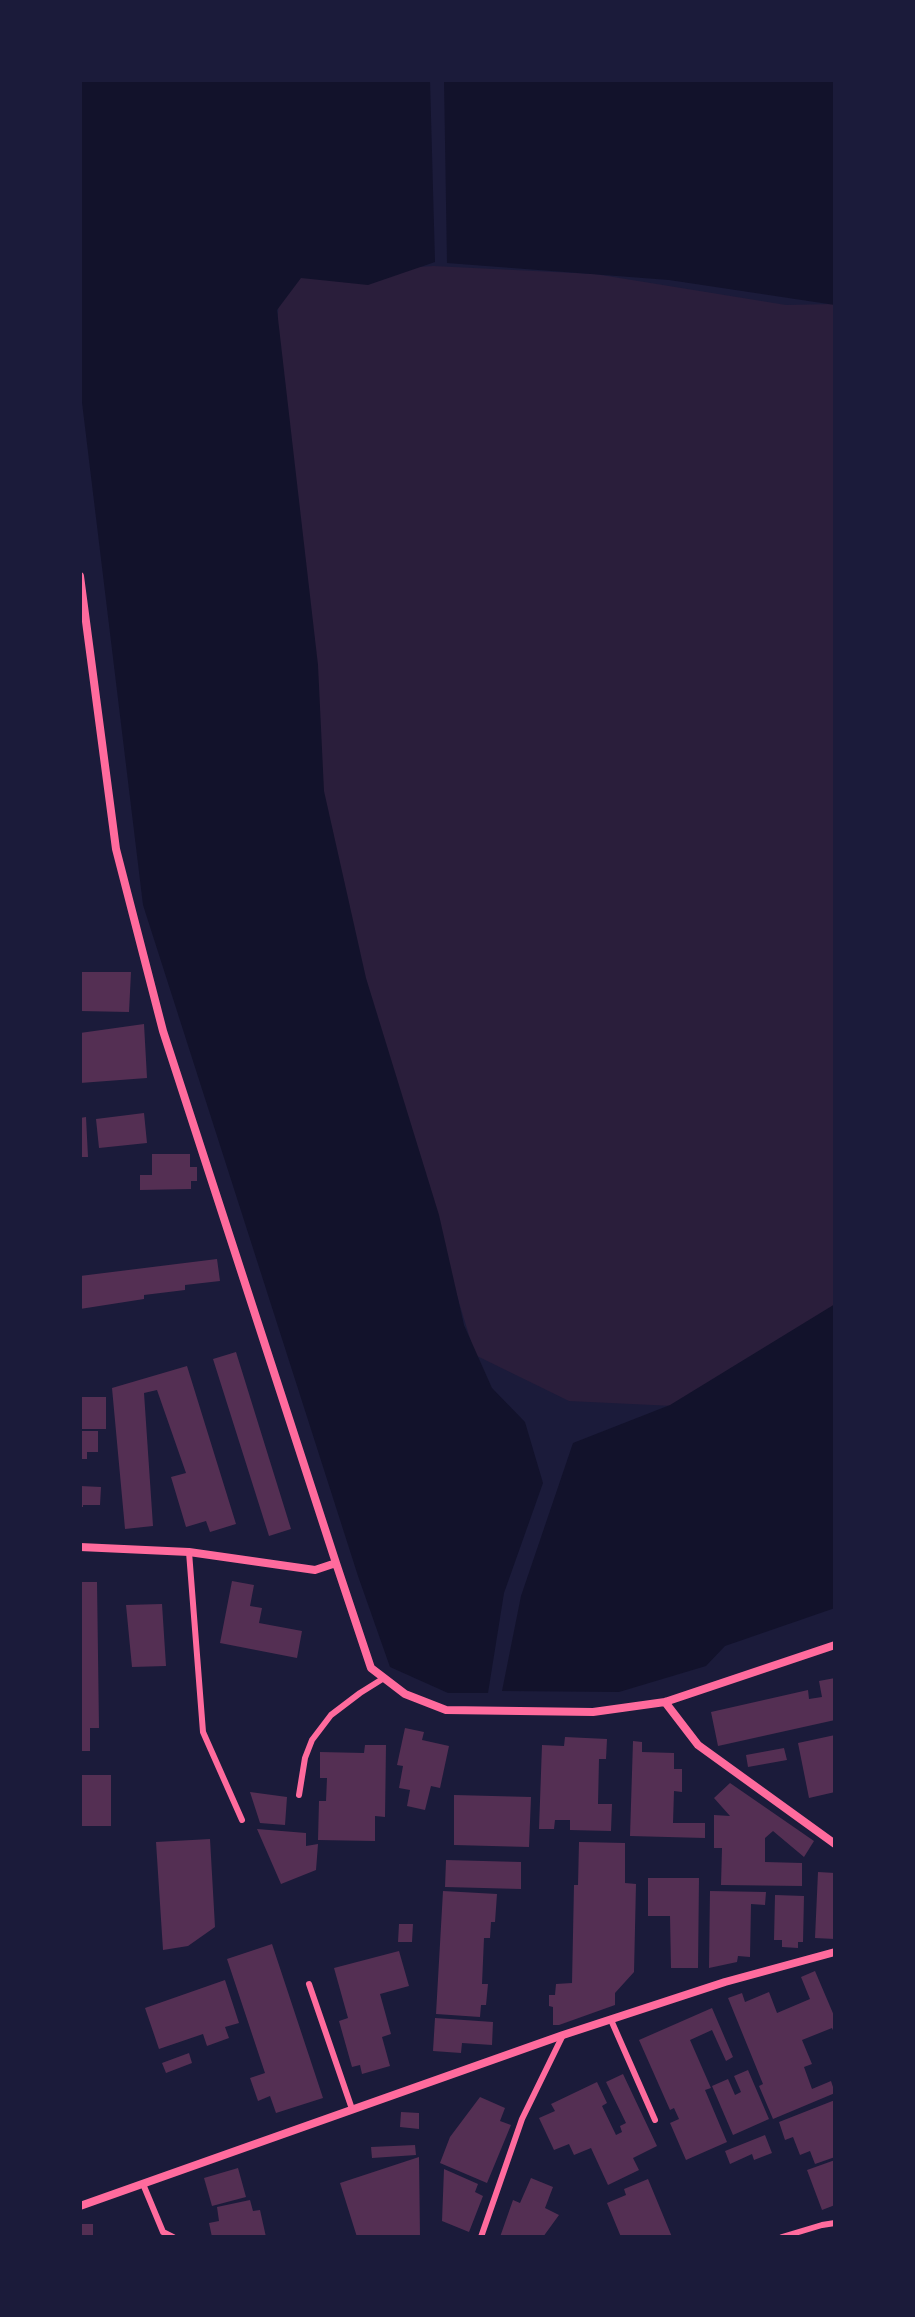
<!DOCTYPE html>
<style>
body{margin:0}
#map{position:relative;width:915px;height:2317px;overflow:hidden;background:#1b1b3a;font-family:"Titillium Web",sans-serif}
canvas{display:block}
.frame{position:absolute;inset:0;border:82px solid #1b1b3a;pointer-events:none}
</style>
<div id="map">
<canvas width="915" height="2317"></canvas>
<div class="frame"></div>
</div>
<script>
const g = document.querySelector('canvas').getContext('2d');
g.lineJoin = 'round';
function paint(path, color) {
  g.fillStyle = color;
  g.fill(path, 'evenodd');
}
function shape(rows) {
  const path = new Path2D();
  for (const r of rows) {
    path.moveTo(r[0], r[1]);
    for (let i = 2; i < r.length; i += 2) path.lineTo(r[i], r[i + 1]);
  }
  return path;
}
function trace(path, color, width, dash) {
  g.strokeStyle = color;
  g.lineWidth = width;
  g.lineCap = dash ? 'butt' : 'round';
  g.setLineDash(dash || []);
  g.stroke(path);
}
paint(shape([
 [433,266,595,274,786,305,835,304,835,1329,716,1408,569,1401,475,1355,409,1138,329,919,273,401,280,277]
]), '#2a1e3b');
paint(shape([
 [80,80,430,80,435,262,368,285,301,278,277,310,318,665,324,791,366,978,439,1215,464,1325,492,1388,525,1422,543,1483,504,1593,488,1693,448,1693,390,1667,358,1576,143,905,80,386],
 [444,80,835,80,835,305,669,280,447,263],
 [835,1304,835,1608,725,1646,706,1666,619,1692,502,1691,521,1596,573,1443,670,1405]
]), '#12122b');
paint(shape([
 [80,972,131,972,129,1012,80,1011],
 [144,1024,147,1078,80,1083,80,1033],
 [144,1113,147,1143,99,1148,96,1119],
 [86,1117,88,1157,80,1157,80,1118],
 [152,1154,190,1154,190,1167,197,1167,197,1181,191,1181,191,1189,140,1190,140,1175,152,1175],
 [217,1259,220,1281,185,1285,185,1290,144,1295,144,1299,80,1309,80,1276],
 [236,1352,291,1529,269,1536,213,1359],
 [187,1366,236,1524,210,1532,206,1521,186,1527,171,1477,186,1473,157,1390,144,1393,153,1526,125,1529,112,1388],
 [80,1397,106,1397,106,1429,80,1429],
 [80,1431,98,1431,98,1452,87,1452,87,1459,80,1459],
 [80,1486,101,1487,100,1505,83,1505,83,1507,80,1507],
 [232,1581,254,1585,250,1606,262,1608,259,1623,302,1631,297,1658,220,1643],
 [80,1582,97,1582,99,1728,90,1728,90,1751,80,1751],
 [162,1604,166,1666,132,1667,126,1605],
 [835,1678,835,1720,718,1746,711,1712,808,1690,809,1699,822,1697,819,1681],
 [405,1728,424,1732,422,1740,449,1746,440,1788,431,1786,425,1810,407,1806,410,1790,399,1788,403,1766,397,1765],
 [835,1735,835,1792,809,1798,798,1743],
 [565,1737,607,1739,606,1759,599,1759,598,1804,612,1804,611,1831,570,1830,570,1820,555,1820,554,1829,539,1829,542,1745,564,1746],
 [633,1741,642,1742,642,1752,674,1753,674,1769,682,1769,682,1792,674,1791,673,1823,705,1823,705,1838,630,1836],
 [365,1745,386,1745,385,1817,375,1816,375,1841,318,1840,319,1801,326,1801,327,1778,320,1778,320,1752,364,1753],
 [784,1748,787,1760,748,1767,746,1755],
 [80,1775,111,1775,111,1826,80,1826],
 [730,1783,814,1841,804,1857,773,1831,765,1838,765,1862,802,1863,802,1886,721,1885,722,1848,714,1848,714,1815,730,1816,714,1798],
 [250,1792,287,1797,285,1825,260,1823],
 [454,1795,531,1797,529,1847,454,1845],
 [257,1829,306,1833,306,1846,318,1844,316,1870,281,1884],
 [210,1839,215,1927,188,1946,163,1950,156,1842],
 [579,1842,625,1843,625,1883,636,1884,634,1972,615,1993,615,2005,559,2025,553,2025,553,2007,549,2006,549,1995,555,1995,556,1984,572,1983,574,1885,578,1885],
 [446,1860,521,1862,521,1889,445,1887],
 [818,1872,835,1873,835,1939,815,1938],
 [648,1878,699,1878,698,1968,671,1968,670,1916,648,1916],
 [443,1891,497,1894,495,1922,491,1922,490,1938,484,1938,482,1984,488,1984,486,2005,481,2005,480,2017,436,2014],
 [710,1891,766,1892,765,1905,751,1904,750,1957,738,1956,737,1962,709,1968],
 [775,1895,804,1896,803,1942,798,1942,798,1948,782,1947,782,1940,774,1940],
 [399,1924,413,1924,412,1942,398,1942],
 [272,1944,323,2098,276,2113,270,2096,258,2101,250,2078,265,2073,227,1959],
 [399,1951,409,1986,380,1994,391,2034,382,2037,390,2066,362,2074,360,2065,352,2067,339,2021,348,2018,334,1968],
 [815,1971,835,2018,835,2035,832,2028,802,2040,812,2064,804,2067,812,2089,831,2081,835,2093,773,2119,759,2086,763,2084,728,1998,742,1993,745,2002,769,1992,777,2013,810,1999,801,1977],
 [225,1980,239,2023,225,2027,229,2038,207,2046,203,2034,159,2049,145,2008],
 [712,2008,733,2057,726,2061,712,2030,690,2040,711,2088,705,2090,727,2142,686,2160,670,2123,679,2119,674,2108,670,2110,639,2040],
 [435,2018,493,2022,492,2045,462,2043,461,2053,433,2051],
 [189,2053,192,2063,166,2073,162,2063],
 [748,2070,769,2119,733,2135,712,2086,728,2079,735,2095,741,2092,734,2076],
 [623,2074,657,2146,633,2158,639,2170,608,2185,591,2148,574,2155,569,2144,554,2150,539,2118,555,2111,551,2104,597,2082,607,2103,602,2106,616,2135,622,2132,620,2126,626,2123,606,2082],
 [480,2097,505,2108,500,2121,511,2125,487,2183,440,2163,450,2137],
 [835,2100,835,2157,815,2164,810,2151,800,2155,793,2137,785,2140,779,2122],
 [401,2112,419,2113,419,2129,400,2127],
 [765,2135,772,2153,754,2160,752,2154,730,2164,725,2151],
 [415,2145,416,2155,372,2158,371,2147],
 [419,2157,420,2237,357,2237,340,2183],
 [835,2160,835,2205,822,2210,807,2170],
 [238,2168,246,2197,212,2206,204,2178],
 [444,2169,478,2184,475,2192,483,2196,469,2232,442,2221],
 [531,2178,553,2187,545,2208,559,2215,543,2237,500,2237,513,2200,520,2203],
 [648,2179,672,2237,621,2237,607,2203,626,2195,624,2189],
 [250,2200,253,2211,260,2210,266,2237,212,2237,209,2223,219,2221,217,2207],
 [80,2224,93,2224,93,2237,80,2237]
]), '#542f53');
trace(shape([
 [189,1552,203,1732,242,1820],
 [299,1795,305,1758,312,1740,331,1715,360,1693,384,1678],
 [309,1984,352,2109],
 [611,2020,655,2120],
 [143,2184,163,2232,173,2237],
 [481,2237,522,2119,563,2035],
 [782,2237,822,2225,835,2223]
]), '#ff6b9d', 6);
trace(shape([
 [80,576,116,849,163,1031,336,1563],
 [80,1547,189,1552,315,1570,336,1563,371,1668,405,1694,446,1710,593,1712,665,1702,835,1645],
 [665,1702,698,1745,835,1844],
 [80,2206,563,2035,725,1982,835,1952]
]), '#ff6b9d', 8);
</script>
